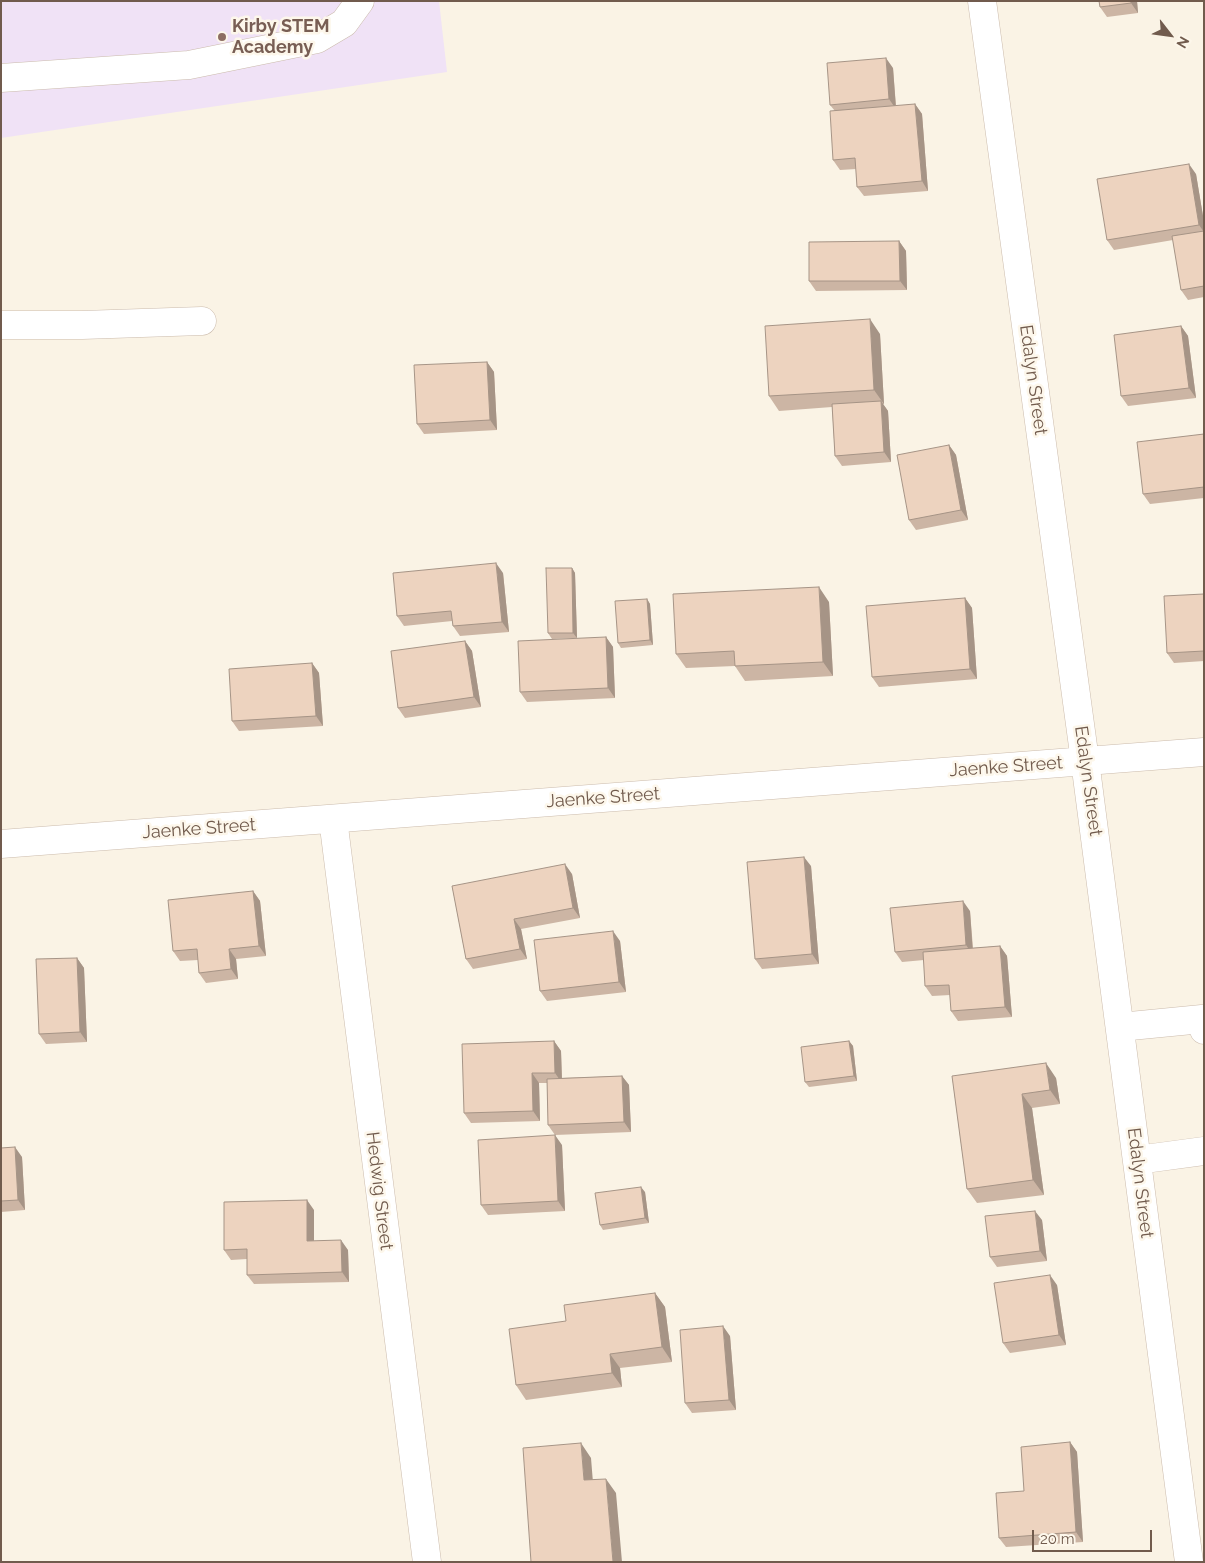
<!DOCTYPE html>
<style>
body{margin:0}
#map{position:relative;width:1205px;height:1563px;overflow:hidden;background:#faf3e5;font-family:Raleway,sans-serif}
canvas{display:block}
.frame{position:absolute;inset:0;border:2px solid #715b4d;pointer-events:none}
.north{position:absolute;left:1145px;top:10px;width:50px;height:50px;-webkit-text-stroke:4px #fdf7eb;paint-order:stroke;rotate:120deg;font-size:14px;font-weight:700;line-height:20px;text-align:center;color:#715b4d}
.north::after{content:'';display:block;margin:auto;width:18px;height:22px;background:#715b4d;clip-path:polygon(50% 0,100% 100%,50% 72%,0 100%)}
.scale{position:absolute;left:1032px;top:1530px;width:120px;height:22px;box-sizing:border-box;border:2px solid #715b4d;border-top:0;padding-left:6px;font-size:15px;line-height:18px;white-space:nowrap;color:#715b4d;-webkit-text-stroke:4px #fdf7eb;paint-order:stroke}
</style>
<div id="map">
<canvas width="1205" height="1563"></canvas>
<div class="frame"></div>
<div class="north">N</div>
<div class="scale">20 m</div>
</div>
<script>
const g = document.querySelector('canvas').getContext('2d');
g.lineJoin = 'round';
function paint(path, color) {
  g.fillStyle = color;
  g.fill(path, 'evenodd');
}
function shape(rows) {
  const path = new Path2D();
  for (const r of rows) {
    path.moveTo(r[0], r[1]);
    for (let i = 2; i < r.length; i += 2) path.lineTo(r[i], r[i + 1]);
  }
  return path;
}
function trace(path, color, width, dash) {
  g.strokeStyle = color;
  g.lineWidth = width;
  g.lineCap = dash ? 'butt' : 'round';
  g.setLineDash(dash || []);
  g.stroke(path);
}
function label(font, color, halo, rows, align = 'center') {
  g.font = font + ' Raleway,sans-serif';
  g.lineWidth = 5;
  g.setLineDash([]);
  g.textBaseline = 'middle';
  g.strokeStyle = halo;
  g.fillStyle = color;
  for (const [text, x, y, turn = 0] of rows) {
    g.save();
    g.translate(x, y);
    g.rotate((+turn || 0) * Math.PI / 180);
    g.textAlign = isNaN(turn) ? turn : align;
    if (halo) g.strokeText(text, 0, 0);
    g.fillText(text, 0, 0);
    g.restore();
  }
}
paint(shape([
 [1,1,439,1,447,72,1,138]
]), '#f0e2f6');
const minor = shape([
 [982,1,1085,761,1189,1562],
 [1,78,189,65,317,39,344,23,360,1],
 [1,325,82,325,202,321],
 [333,819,427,1562],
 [1,844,1204,752],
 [1120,1027,1202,1019,1204,1030],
 [1137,1160,1204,1151]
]);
trace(minor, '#cbbbac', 29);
trace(minor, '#fff', 28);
paint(shape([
 [1099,1,1137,1,1138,13,1107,17,1100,7],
 [893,68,896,106,915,104,922,114,928,191,864,196,857,187,856,169,840,170,833,160,835,111,830,105],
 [1196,174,1204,222,1204,297,1188,300,1181,290,1173,240,1114,250,1107,240],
 [899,241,906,251,907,290,816,291,809,281],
 [1181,326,1188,336,1196,398,1128,406,1121,396],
 [880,334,884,404,883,404,888,411,891,462,842,466,835,456,832,407,779,411,769,396],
 [487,362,494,372,497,430,424,434,417,424],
 [1204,434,1204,498,1150,504,1143,494],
 [949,445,956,455,968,520,916,530,909,520],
 [572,568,575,573,577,638,552,639,548,633],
 [503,573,509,632,460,636,453,626,452,621,404,626,397,616],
 [1204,594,1204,661,1174,663,1167,653],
 [965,598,972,608,977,679,879,687,872,677],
 [647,599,650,604,653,645,621,648,618,643],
 [829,602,833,676,745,681,735,666,686,668,676,654],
 [606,637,613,647,615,698,527,702,520,692],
 [465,641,472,651,481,707,405,718,398,708],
 [312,663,319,673,323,726,239,731,232,721],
 [811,866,819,964,762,969,755,959],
 [572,874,580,918,521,929,527,959,473,969,466,959,452,886],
 [253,891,260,901,266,956,236,959,238,979,206,983,199,973,198,960,180,961,173,951],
 [970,911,973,948,1000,946,1007,956,1012,1017,958,1021,951,1011,950,995,932,996,925,986,924,960,902,962,895,952],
 [620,941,626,992,547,1001,540,991],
 [77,958,84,968,87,1042,46,1044,39,1034],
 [554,1041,561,1051,562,1078,622,1076,629,1085,631,1132,555,1135,548,1125,547,1083,539,1083,540,1121,471,1123,464,1113],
 [849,1041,853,1046,857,1081,809,1087,805,1082],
 [952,1076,1056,1078,1060,1104,1032,1108,1044,1195,977,1203,967,1189],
 [562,1145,565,1211,488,1215,481,1205],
 [1,1148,22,1157,25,1210,1,1212],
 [645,1192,649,1223,603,1230,600,1225],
 [314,1210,314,1241,348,1250,349,1282,254,1284,247,1275,247,1259,231,1260,224,1250],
 [1042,1220,1047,1261,997,1267,990,1257],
 [1057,1285,1066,1345,1010,1353,1003,1343],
 [655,1293,665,1307,672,1362,620,1368,622,1387,526,1400,516,1385,566,1321],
 [730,1336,736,1410,692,1413,685,1403],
 [1070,1442,1077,1452,1083,1542,1006,1547,999,1538,1024,1491]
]), '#ccb5a4');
paint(shape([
 [1131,1,1137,1,1138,13,1131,3],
 [886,58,893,68,896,109,889,99],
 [915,104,922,114,928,191,922,181],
 [1189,164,1196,174,1204,222,1204,232,1199,225],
 [899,241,906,251,907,290,900,281],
 [870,319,880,334,884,404,874,390],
 [1181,326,1188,336,1196,398,1189,388],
 [487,362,494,372,497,430,490,420],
 [881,401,888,411,891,462,884,452],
 [949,445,956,455,968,520,961,510],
 [496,563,503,573,509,632,502,622],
 [572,568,575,573,577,638,573,633],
 [819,587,829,602,833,676,823,662],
 [965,598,972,608,977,679,970,669],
 [647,599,650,604,653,645,650,640],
 [606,637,613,647,615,698,608,688],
 [465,641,472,651,481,707,474,697],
 [312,663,319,673,323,726,316,716],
 [804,857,811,866,819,964,812,954],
 [565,864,572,874,580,918,573,908],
 [253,891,260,901,266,956,259,946],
 [963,901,970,911,973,955,966,945],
 [514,919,521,929,527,959,520,949],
 [613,931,620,941,626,992,619,982],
 [1000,946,1007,956,1012,1017,1005,1007],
 [229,949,236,959,238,979,231,969],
 [77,958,84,968,87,1042,80,1032],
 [554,1041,561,1051,562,1083,555,1073],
 [849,1041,853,1046,857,1081,854,1076],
 [1046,1063,1056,1078,1060,1104,1050,1090],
 [532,1073,539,1083,540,1121,533,1111],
 [622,1076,629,1085,631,1132,624,1122],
 [1022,1094,1032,1108,1044,1195,1033,1180],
 [555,1135,562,1145,565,1211,558,1201],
 [15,1147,22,1157,25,1210,18,1200],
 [641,1187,645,1192,649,1223,645,1218],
 [307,1200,314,1210,314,1251,307,1241],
 [1035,1211,1042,1220,1047,1261,1040,1251],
 [341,1240,348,1250,349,1282,342,1272],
 [1050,1275,1057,1285,1066,1345,1059,1335],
 [655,1293,665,1307,672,1362,662,1347],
 [723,1326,730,1336,736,1410,729,1400],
 [610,1354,620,1368,622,1387,612,1373],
 [1070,1442,1077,1452,1083,1542,1076,1532],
 [581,1443,591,1458,594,1495,584,1480],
 [606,1479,616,1493,622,1562,613,1562]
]), '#a69486');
const building = shape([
 [1099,1,1131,1,1131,3,1100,7,1099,1],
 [886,58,889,99,830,105,827,63,886,58],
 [915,104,922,181,857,187,855,158,833,160,830,111,915,104],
 [1189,164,1199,225,1107,240,1097,179,1189,164],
 [1204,231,1204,286,1181,290,1172,236,1204,231],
 [899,241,900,281,809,281,809,242,899,241],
 [870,319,874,390,769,396,765,326,870,319],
 [1181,326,1189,388,1121,396,1114,335,1181,326],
 [487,362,490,420,417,424,414,365,487,362],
 [881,401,884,452,835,456,832,404,881,401],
 [1204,434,1204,487,1143,494,1137,442,1204,434],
 [949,445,961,510,909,520,897,455,949,445],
 [496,563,502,622,453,626,451,611,397,616,393,573,496,563],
 [546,568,572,568,573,633,548,633,546,568],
 [819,587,823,662,735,666,734,651,676,654,673,594,819,587],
 [1204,594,1204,651,1167,653,1164,596,1204,594],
 [965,598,970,669,872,677,866,606,965,598],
 [647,599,650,640,618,643,615,601,647,599],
 [606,637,608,688,520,692,518,641,606,637],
 [465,641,474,697,398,708,391,651,465,641],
 [312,663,316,716,232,721,229,669,312,663],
 [804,857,812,954,755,959,747,862,804,857],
 [565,864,573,908,514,919,520,949,466,959,452,886,565,864],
 [253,891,259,946,229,949,231,969,199,973,197,949,173,951,168,900,253,891],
 [963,901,966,945,895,952,890,908,963,901],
 [613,931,619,982,540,991,534,940,613,931],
 [1000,946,1005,1007,951,1011,949,985,925,986,923,952,1000,946],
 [77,958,80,1032,39,1034,36,959,77,958],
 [554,1041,555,1073,532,1073,533,1111,464,1113,462,1044,554,1041],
 [849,1041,854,1076,805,1082,801,1047,849,1041],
 [1046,1063,1050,1090,1022,1094,1033,1180,967,1189,952,1076,1046,1063],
 [622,1076,624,1122,548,1125,547,1079,622,1076],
 [555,1135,558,1201,481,1205,478,1140,555,1135],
 [15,1147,18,1200,1,1201,1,1148,15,1147],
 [641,1187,645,1218,600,1225,595,1193,641,1187],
 [307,1200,307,1241,341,1240,342,1272,247,1275,247,1249,224,1250,224,1202,307,1200],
 [1035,1211,1040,1251,990,1257,985,1216,1035,1211],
 [1050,1275,1059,1335,1003,1343,994,1283,1050,1275],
 [655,1293,662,1347,610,1354,612,1373,516,1385,509,1329,566,1321,564,1305,655,1293],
 [723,1326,729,1400,685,1403,680,1330,723,1326],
 [1070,1442,1076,1532,999,1538,996,1493,1024,1491,1021,1447,1070,1442],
 [581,1443,584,1480,606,1479,613,1562,531,1562,523,1448,581,1443]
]);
paint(building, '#edd3bf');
trace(building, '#a69486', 1);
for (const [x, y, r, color] of [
 [222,37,5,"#8d6e63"]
]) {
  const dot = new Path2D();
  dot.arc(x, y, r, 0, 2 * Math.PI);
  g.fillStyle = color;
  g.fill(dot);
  trace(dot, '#fdf7eb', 2);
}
label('bold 18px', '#785e54', '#fdf7eb', [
 ["Kirby STEM",232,27],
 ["Academy",232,48]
], 'left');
label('18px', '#715b4d', '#fdf7eb', [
 ["Edalyn Street",1033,380,82],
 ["Jaenke Street",1006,767,-4],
 ["Edalyn Street",1088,781,82],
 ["Jaenke Street",603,798,-4],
 ["Jaenke Street",199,829,-4],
 ["Edalyn Street",1140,1183,83],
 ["Hedwig Street",379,1191,83]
]);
</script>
